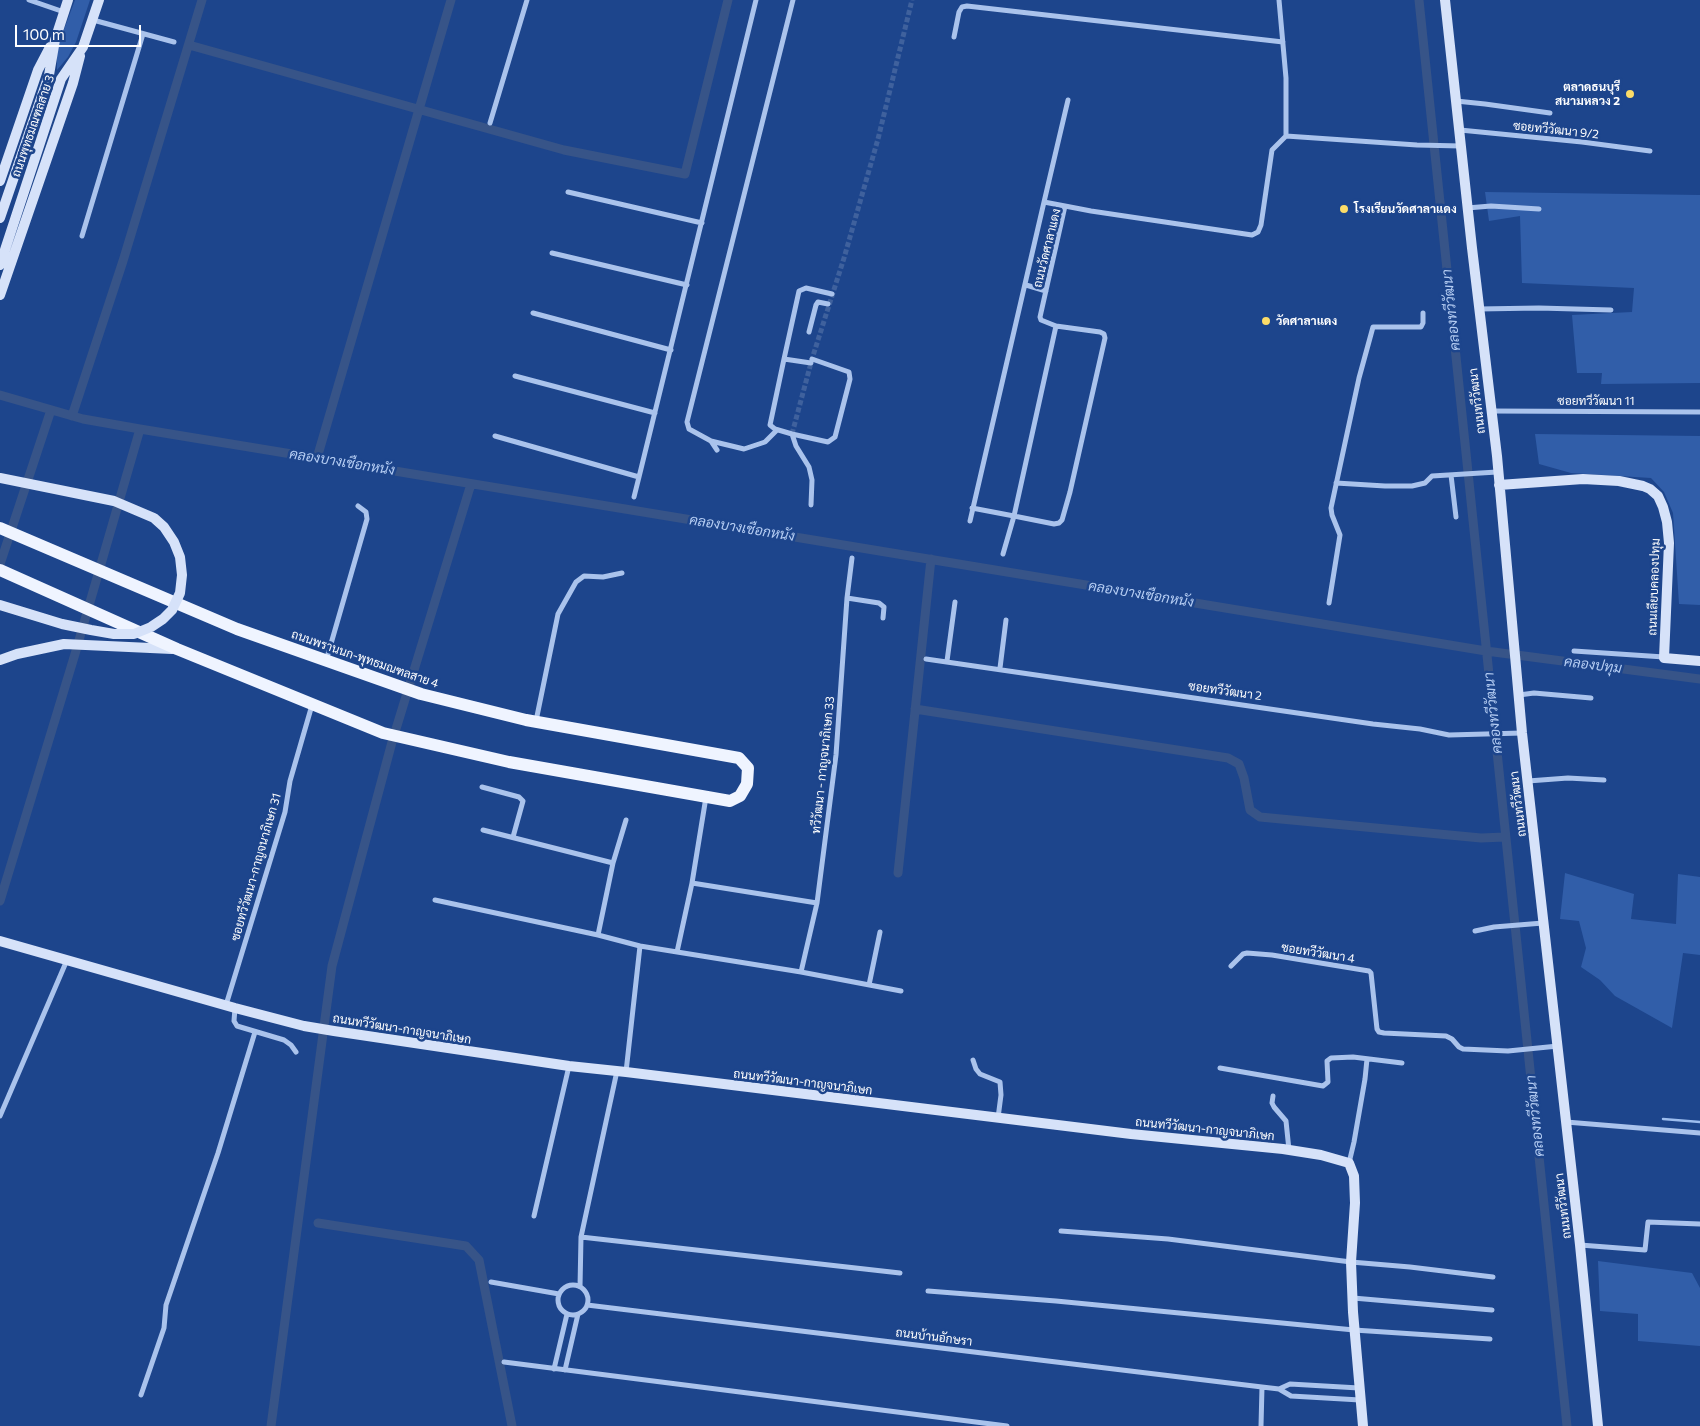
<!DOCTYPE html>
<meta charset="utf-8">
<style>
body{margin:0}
#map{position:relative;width:1700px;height:1426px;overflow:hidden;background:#1d458c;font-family:Commissioner,sans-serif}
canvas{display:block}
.scale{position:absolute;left:15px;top:25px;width:126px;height:22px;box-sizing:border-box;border:2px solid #fff;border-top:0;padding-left:6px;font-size:15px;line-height:18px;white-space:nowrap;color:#fff;-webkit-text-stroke:4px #1d458c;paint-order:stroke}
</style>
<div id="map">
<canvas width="1700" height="1426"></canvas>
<div class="scale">100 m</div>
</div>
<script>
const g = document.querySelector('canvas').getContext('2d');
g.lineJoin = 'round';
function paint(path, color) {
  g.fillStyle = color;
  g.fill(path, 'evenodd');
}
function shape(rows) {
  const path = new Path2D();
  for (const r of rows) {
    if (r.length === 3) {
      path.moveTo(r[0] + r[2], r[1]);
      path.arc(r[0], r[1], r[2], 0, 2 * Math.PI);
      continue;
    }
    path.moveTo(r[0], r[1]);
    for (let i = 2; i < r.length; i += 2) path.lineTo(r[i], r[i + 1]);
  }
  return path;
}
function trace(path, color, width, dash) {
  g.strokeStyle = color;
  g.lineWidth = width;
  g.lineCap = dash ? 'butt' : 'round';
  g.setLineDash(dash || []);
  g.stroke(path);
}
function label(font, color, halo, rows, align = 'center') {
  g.font = font + ' Commissioner,Sarabun,sans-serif';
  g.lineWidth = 5;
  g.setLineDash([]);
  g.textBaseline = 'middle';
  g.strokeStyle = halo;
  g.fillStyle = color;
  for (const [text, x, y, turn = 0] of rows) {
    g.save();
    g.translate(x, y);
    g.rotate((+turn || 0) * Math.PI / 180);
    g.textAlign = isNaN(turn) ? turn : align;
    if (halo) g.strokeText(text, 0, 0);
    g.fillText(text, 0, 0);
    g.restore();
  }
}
paint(shape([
 [75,0,90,0,76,42,68,57,57,70,57,48],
 [1485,192,1700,195,1700,383,1601,384,1602,373,1577,373,1572,315,1632,312,1634,288,1522,283,1520,216,1489,221],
 [1535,434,1700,436,1700,605,1679,604,1673,513,1664,492,1651,478,1571,473,1539,464],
 [1565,873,1634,894,1631,919,1676,924,1678,874,1700,877,1700,955,1683,953,1672,1028,1615,996,1600,980,1581,967,1586,948,1579,921,1560,919],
 [1598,1261,1692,1273,1700,1288,1700,1346,1638,1341,1638,1314,1600,1311]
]), '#315ea9');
trace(shape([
 [1663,1119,1700,1122]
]), '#9dbdee', 2.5);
trace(shape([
 [1419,0,1567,1426],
 [189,45,564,150,685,174,728,0],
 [0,395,83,419,140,429,1486,651,1700,679],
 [72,416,123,261,202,0],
 [317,458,451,0],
 [0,564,51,410],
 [915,709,1228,758,1239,764,1244,778,1250,810,1260,817,1481,838,1505,837],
 [898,873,931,559],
 [0,901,75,654,140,429],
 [318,1223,466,1246,479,1260,512,1426],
 [271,1426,332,966,392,742,471,484]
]), '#375488', 9);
trace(shape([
 [792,434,812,359,844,258,878,139,912,0]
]), '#3f619d', 5, [5, 2.5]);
trace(shape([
 [29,0,64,12],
 [93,20,174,42],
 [954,37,959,12,962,7,967,6,1283,42],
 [1456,101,1485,104,1550,113],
 [490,123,527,0],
 [1460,130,1582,142,1650,151],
 [1286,136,1417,145,1461,146],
 [568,192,702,223],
 [1044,202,1068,100],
 [1467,208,1491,206,1539,209],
 [82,236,143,34],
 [552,253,687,285],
 [1026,285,1046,291],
 [1479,309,1539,308,1611,310],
 [533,313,671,350],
 [809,332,816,305,818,302,828,304],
 [784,359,799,291,806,288,832,294],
 [811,363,784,359,770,425,775,429,792,434,828,442,835,437,850,379,849,372,812,359],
 [515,376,655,413],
 [1491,411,1700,412],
 [792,434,796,446,809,467,812,480,811,505],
 [495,436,639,477,756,0],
 [711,441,744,449,765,442,777,430],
 [717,450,711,441,689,429,687,422,793,0],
 [1451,475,1456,517],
 [1336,483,1385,486,1412,486,1425,483,1432,476,1497,472],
 [634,497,639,477],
 [972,508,1014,516,1056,326],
 [970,521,1044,202,1065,206],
 [1003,554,1014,516,1054,524,1059,523,1062,520,1070,492,1105,338,1104,334,1100,332,1056,326,1041,320,1040,317,1065,206,1091,211,1252,235,1258,232,1261,225,1272,150,1286,136,1286,78,1279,0],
 [847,598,879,603,884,607,883,618],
 [1329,603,1340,535,1332,515,1331,508,1359,378,1373,327,1421,327,1423,323,1423,313],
 [1574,651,1664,657],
 [926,659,1373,724,1420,729,1449,735,1522,733],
 [326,661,367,519,366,512,358,506],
 [947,661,955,602],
 [1000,668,1006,620],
 [1519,695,1534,693,1591,698],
 [536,721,558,614,576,582,584,576,603,577,622,573],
 [1528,781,1568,778,1604,780],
 [482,787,519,797,523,801,513,837],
 [483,830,613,863],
 [692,883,817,903],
 [435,900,598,935,640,946,801,972,901,991],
 [1475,931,1494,927,1543,923],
 [598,935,613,863,626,820],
 [677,952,692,883,706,797],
 [1231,966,1243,954,1247,953,1272,955,1369,971,1371,973,1377,1029,1379,1032,1384,1033,1446,1036,1452,1039,1459,1047,1463,1049,1508,1051,1558,1046],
 [801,972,817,903,836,755,847,598,852,558],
 [869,985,880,932],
 [226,1005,285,812,290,781,312,705],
 [235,1008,234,1021,237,1026,284,1040,291,1045,296,1052],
 [973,1060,976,1069,980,1074,1000,1082,1001,1095,998,1118],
 [1220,1068,1323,1086,1328,1082,1327,1061,1331,1058,1353,1057,1402,1063],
 [626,1072,640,946],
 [1273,1096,1272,1103,1274,1107,1286,1121,1289,1150],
 [0,1116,67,960],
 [1566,1122,1700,1133],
 [1349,1163,1354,1142,1365,1079,1367,1059],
 [534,1216,569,1066],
 [1061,1231,1168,1239,1351,1262,1410,1267,1493,1277],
 [581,1237,900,1273],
 [1580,1245,1645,1250,1648,1222,1700,1224],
 [491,1282,559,1294],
 [573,1300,15],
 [580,1287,581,1237,617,1071],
 [928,1291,1056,1301,1354,1330,1490,1339],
 [1353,1298,1492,1310],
 [587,1305,1262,1387,1279,1389,1291,1396,1360,1400],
 [504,1362,1007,1426],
 [554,1369,567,1314],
 [565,1370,578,1314],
 [1279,1389,1290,1384,1359,1388],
 [141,1395,164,1328,166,1305,218,1153,255,1032],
 [1261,1426,1262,1387]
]), '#aac3ec', 5);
trace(shape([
 [1445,0,1472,248,1497,456,1522,733,1580,1245,1598,1426],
 [0,181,38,70,50,47],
 [0,218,49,75,55,40,68,0],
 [0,265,61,79,83,47,99,0],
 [0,295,73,83,80,56],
 [1499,485,1583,479,1619,481,1643,486,1650,489,1658,496,1663,507,1667,522,1669,543,1664,658,1700,661],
 [0,660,17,654,64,644,172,649],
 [0,941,235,1008,304,1026,334,1031,569,1066,626,1072,1131,1134,1283,1149,1321,1155,1349,1163,1354,1176,1355,1203,1351,1262,1353,1312,1363,1426]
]), '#d6e2f9', 10);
trace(shape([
 [0,528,237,629,421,694,526,720,739,758,748,768,747,784,740,796,730,801,509,762,383,733,177,649,0,570]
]), '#eff4ff', 12);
trace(shape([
 [0,478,114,501,154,518,164,527,174,542,180,557,182,575,180,593,172,610,163,619,151,627,134,634,114,634,91,630,62,624,0,605]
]), '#d6e2f9', 10);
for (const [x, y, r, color] of [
 [1630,94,5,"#fcdc68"],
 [1344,209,5,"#fcdc68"],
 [1266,321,5,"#fcdc68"]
]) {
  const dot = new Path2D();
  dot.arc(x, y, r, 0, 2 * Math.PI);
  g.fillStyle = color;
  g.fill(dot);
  trace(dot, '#1d458c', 2);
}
label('bold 12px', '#fff', '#1d458c', [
 ["ตลาดธนบุรี",1620,87,"right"],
 ["สนามหลวง 2",1620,101,"right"],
 ["โรงเรียนวัดศาลาแดง",1354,209],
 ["วัดศาลาแดง",1276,321]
], 'left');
label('12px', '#fff', '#1d458c', [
 ["ถนนพุทธมณฑลสาย 3",33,126,-71],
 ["ซอยทวีวัฒนา 9/2",1556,130,6],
 ["ถนนวัดศาลาแดง",1047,248,-76],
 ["ถนนทวีวัฒนา",1477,401,-97],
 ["ซอยทวีวัฒนา 11",1596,401],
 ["ถนนเลียบคลองปทุม",1654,587,-88],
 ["ถนนพรานนก-พุทธมณฑลสาย 4",365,659,19],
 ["ซอยทวีวัฒนา 2",1225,691,8],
 ["ทวีวัฒนา - กาญจนาภิเษก 33",823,765,-84],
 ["ถนนทวีวัฒนา",1518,804,-97],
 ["ซอยทวีวัฒนา-กาญจนาภิเษก 31",256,867,-74],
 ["ซอยทวีวัฒนา 4",1318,953,9],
 ["ถนนทวีวัฒนา-กาญจนาภิเษก",402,1029,9],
 ["ถนนทวีวัฒนา-กาญจนาภิเษก",803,1082,7],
 ["ถนนทวีวัฒนา-กาญจนาภิเษก",1205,1129,6],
 ["ถนนทวีวัฒนา",1563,1206,-97],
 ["ถนนบ้านอักษรา",934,1337,7]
]);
label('italic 14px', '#b5cdf3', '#1d458c', [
 ["คลองทวีวัฒนา",1451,310,-96],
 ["คลองบางเชือกหนัง",342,462,9],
 ["คลองบางเชือกหนัง",742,528,9],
 ["คลองบางเชือกหนัง",1141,594,9],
 ["คลองปทุม",1593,665,7],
 ["คลองทวีวัฒนา",1493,713,-96],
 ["คลองทวีวัฒนา",1535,1116,-96]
]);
</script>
